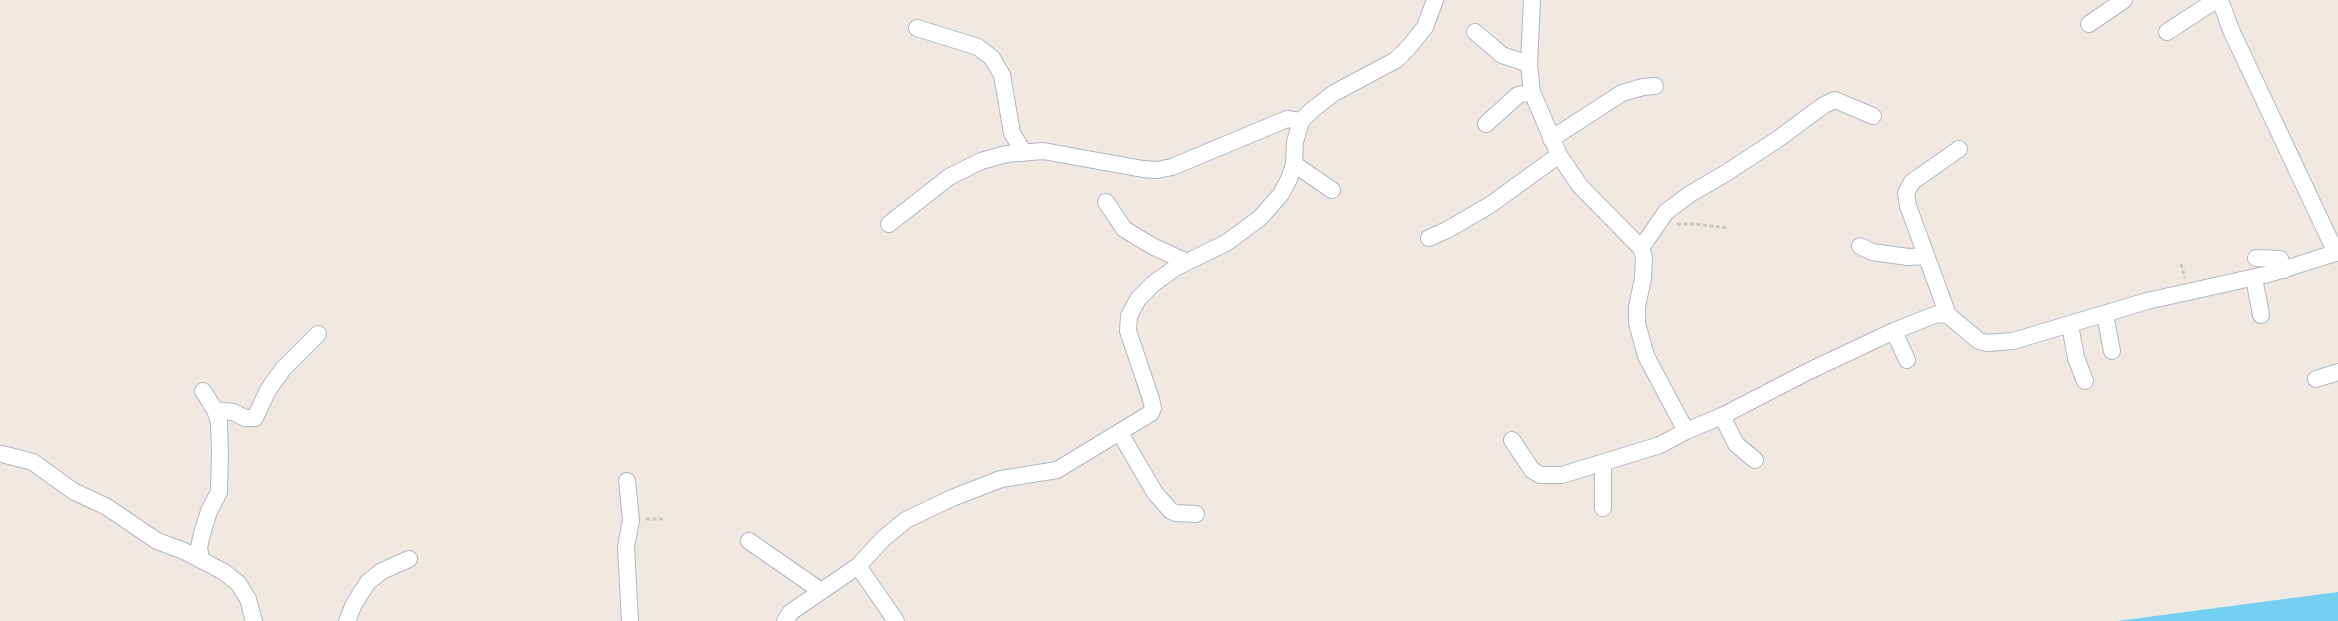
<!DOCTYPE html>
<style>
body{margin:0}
canvas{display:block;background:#efe9e1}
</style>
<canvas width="2338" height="621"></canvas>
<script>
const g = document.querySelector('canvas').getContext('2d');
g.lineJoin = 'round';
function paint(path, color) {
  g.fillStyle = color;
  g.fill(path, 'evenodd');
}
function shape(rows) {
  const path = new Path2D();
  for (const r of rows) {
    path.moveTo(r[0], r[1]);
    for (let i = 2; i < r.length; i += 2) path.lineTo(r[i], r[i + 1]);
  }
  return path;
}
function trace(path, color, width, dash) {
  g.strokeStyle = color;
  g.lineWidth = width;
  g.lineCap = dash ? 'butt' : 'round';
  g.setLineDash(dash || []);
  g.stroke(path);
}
paint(shape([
 [2338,592,2338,621,2117,621]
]), '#75cff0');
const minor = shape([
 [1532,0,1529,64,1532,92,1559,155,1580,186,1641,248,1644,257,1643,278,1637,307,1637,323,1646,356,1686,431,1722,416,1809,371,1894,331,1937,314,1948,315,1979,341,1987,343,2013,341,2147,301,2269,274,2338,252],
 [2220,0,2231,30,2336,253],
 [2089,24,2124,0],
 [917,28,978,47,992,58,1002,75,1012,133,1024,153],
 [1475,32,1502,55,1529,64],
 [2167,32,2216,0],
 [1486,124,1518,95,1532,92],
 [1551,139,1622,93,1643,87,1655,86],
 [1294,164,1332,190],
 [1106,202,1124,229,1154,247,1187,262],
 [889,224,949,177,981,161,1006,154,1043,151,1143,169,1157,170,1172,167,1287,119,1301,121],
 [1429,238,1447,230,1490,205,1559,155],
 [1860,246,1872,252,1908,257,1926,256],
 [1641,248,1666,212,1690,194,1726,173,1778,139,1824,105,1835,100,1873,116],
 [2256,258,2280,259,2284,270],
 [2254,278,2261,315],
 [2105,314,2112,351],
 [1948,315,1908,206,1906,193,1912,182,1959,149],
 [2070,325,2076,358,2085,381],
 [1894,331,1907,360],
 [2316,379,2338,372],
 [215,410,233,412,245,418,255,418,268,390,283,369,318,334],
 [1722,416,1736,444,1755,460],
 [1120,433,1155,493,1171,511,1176,513,1196,514],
 [1512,440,1532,470,1540,475,1562,475,1660,445,1686,431],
 [2,454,33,462,73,491,107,507,157,541,184,551,224,572,238,583,248,599,254,621],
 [627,481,631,520,626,547,630,621],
 [1603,508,1603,463],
 [749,541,821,591],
 [201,560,199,547,202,534,209,511,219,492,220,453,219,422,215,410,203,391],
 [858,566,896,621],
 [347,621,354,604,368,582,382,571,409,559],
 [785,621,791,612,858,566,884,538,906,520,952,498,1001,479,1057,470,1151,413,1153,408,1151,399,1128,331,1129,316,1138,299,1153,284,1175,268,1226,243,1260,218,1281,194,1289,179,1294,164,1295,142,1301,121,1312,110,1334,93,1396,60,1409,47,1425,27,1435,0]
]);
trace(minor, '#b4b7c1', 18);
trace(shape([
 [1677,224,1695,224,1729,228],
 [2181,264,2185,278],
 [646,519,663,519]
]), '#c9c9c9', 3, [4, 2.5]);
trace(minor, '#fff', 16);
</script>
